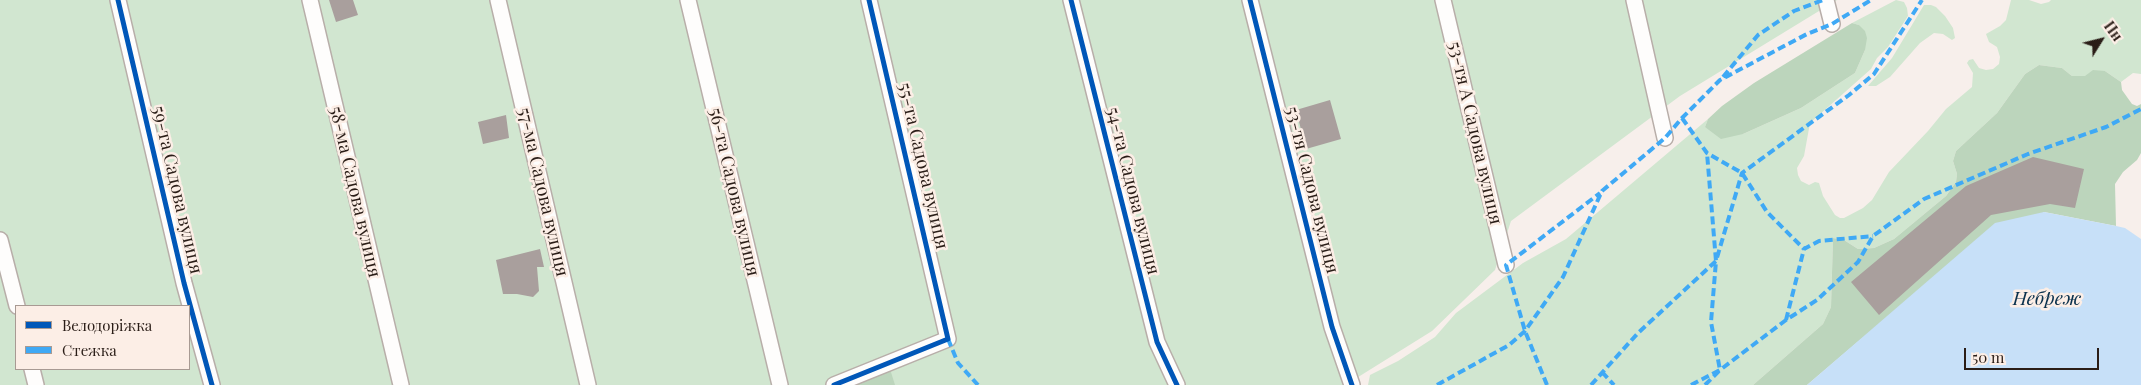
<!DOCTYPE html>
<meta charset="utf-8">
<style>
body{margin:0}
#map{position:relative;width:2141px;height:385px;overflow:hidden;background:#f7efeb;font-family:"Playfair Display",serif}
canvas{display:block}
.legend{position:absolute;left:15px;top:305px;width:175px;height:65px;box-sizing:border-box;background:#fceee6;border:1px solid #a89a93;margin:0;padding:6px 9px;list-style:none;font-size:15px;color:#2a1d17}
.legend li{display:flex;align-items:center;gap:10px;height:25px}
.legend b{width:25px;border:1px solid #a89a93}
.north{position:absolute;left:2076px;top:15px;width:50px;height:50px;-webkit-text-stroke:4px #fceee6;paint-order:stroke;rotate:54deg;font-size:14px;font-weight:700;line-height:20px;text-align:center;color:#2a1d17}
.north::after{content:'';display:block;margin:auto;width:18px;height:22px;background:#2a1d17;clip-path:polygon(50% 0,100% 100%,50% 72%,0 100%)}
.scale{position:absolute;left:1964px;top:348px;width:135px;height:22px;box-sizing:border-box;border:2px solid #2a1d17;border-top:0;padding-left:6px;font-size:15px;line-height:18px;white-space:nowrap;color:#2a1d17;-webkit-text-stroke:4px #fceee6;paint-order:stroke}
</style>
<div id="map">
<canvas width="2141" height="385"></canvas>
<ul class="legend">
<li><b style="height:6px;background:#0057b8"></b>Велодоріжка</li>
<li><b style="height:6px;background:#3fa9f5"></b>Стежка</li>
</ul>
<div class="north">Пн</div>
<div class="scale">50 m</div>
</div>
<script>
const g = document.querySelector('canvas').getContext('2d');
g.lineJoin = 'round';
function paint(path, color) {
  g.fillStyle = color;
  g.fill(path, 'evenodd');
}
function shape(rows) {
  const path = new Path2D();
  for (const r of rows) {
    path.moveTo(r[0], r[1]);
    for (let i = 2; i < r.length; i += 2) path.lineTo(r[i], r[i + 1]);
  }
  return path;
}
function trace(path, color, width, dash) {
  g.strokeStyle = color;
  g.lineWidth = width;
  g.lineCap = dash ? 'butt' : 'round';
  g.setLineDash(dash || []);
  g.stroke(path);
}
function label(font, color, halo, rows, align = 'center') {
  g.font = font + ' "Playfair Display",serif';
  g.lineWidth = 5;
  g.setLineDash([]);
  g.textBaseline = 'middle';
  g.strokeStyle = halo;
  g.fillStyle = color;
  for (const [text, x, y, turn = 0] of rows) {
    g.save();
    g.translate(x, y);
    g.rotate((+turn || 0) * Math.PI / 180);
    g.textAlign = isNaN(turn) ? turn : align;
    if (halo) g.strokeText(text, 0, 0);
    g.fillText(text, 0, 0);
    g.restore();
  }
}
paint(shape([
 [0,0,1837,0,1680,96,1511,221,1495,270,1432,331,1355,379,1355,385,0,385],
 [16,306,189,306,189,369,16,369],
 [1896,0,1904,2,1907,8,1908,16,1888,47,1877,58,1871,69,1810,123,1804,156,1797,168,1798,175,1801,181,1809,185,1815,182,1819,183,1823,196,1835,215,1840,218,1844,218,1863,208,1872,200,1889,172,1928,131,1946,109,1972,87,1973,73,1967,63,1969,60,1973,59,1979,68,1986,70,1993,69,1999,64,2000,57,1997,47,1989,42,1986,34,2000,26,2006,20,2011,0,2029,0,2041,4,2049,2,2051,0,2141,0,2141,74,2133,73,2121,82,2105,71,2085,77,2072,76,2062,68,2039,65,2025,74,1997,113,1956,151,1953,161,1957,174,1956,182,1946,196,1894,239,1874,248,1858,249,1844,240,1833,238,1831,307,1823,324,1753,385,1368,385,1370,375,1398,361,1435,337,1456,313,1523,263,1566,239,1708,119,1705,127,1743,134,1801,108,1855,73,1865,50,1859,25,1852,23],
 [1924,5,1931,5,1936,7,1945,16,1953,28,1955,38,1952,40,1943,34,1934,33,1920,43,1890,77,1876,86,1868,86,1892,58]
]), '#d1e6d0');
paint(shape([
 [1852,23,1859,25,1865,31,1867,38,1865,50,1855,73,1801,108,1743,134,1721,139,1705,127,1708,119,1722,106,1754,83],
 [2039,65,2062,68,2072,76,2085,76,2093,70,2105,71,2121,82,2122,90,2132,104,2137,106,2141,104,2141,153,2137,160,2123,172,2115,184,2116,226,2044,212,1860,340,1807,385,1753,385,1823,324,1831,307,1833,238,1844,240,1858,249,1874,248,1894,239,1923,215,1946,196,1956,182,1957,174,1953,161,1956,151,1997,113,2025,74],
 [890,369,895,385,846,385]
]), '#bcd5bc');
paint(shape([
 [2044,212,2116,226,2125,228,2141,239,2141,385,1807,385,1995,223]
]), '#c7e0f8');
paint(shape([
 [329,0,353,0,358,15,336,22],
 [1330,100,1341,139,1306,149,1296,110],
 [506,115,509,138,483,144,478,122],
 [2033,157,2084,169,2075,208,2050,204,1991,215,1879,315,1851,282,1966,186],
 [540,249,544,267,537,267,539,291,533,297,517,294,503,294,496,260]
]), '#a99f9d');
const minor = shape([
 [118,0,184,283,212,385],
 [310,0,401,385],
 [498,0,588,385],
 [688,0,780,385],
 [1071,0,1157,342,1177,385],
 [1250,0,1332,327,1352,385],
 [1443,0,1506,265],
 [1634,0,1665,138],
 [1826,0,1832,24],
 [0,240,17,306],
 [32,369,36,385],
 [834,385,948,339,869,0]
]);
trace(minor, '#b8aea9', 18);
trace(minor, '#fefdfc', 15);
trace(shape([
 [1723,77,1758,35,1794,11,1823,0],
 [1682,118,1707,153,1742,173,1767,212,1804,249],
 [1786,320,1804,249,1819,241,1873,236],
 [948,339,958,363,978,385],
 [1602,372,1614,385],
 [1437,385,1509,345,1525,331,1563,277,1602,191,1665,138,1682,118,1720,80,1807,34,1832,24,1871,0],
 [1547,385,1525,331,1506,265,1600,193],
 [1591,385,1638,333,1716,261,1742,173,1849,95,1874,74,1922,0],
 [1691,385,1720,370,1786,320,1817,300,1858,262,1873,236,1924,199,2028,154,2106,127,2141,109],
 [1705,385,1720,370,1711,322,1716,261,1707,153]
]), '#3fa9f5', 4, [8, 4]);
trace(shape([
 [118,0,184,283,212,385],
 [1071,0,1157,342,1177,385],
 [1250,0,1332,327,1352,385],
 [834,385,948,339,869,0]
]), '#0057b8', 5);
label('18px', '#2a1d17', '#fceee6', [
 ["53-тя А Садова вулиця",1475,133,77],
 ["55-та Садова вулиця",923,166,77],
 ["59-та Садова вулиця",177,190,77],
 ["53-тя Садова вулиця",1312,190,76],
 ["54-та Садова вулиця",1133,191,76],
 ["58-ма Садова вулиця",355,192,77],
 ["57-ма Садова вулиця",543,192,77],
 ["56-та Садова вулиця",734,192,77]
]);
label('italic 19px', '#0b314d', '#fceee6', [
 ["Небреж",2047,299]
]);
</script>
